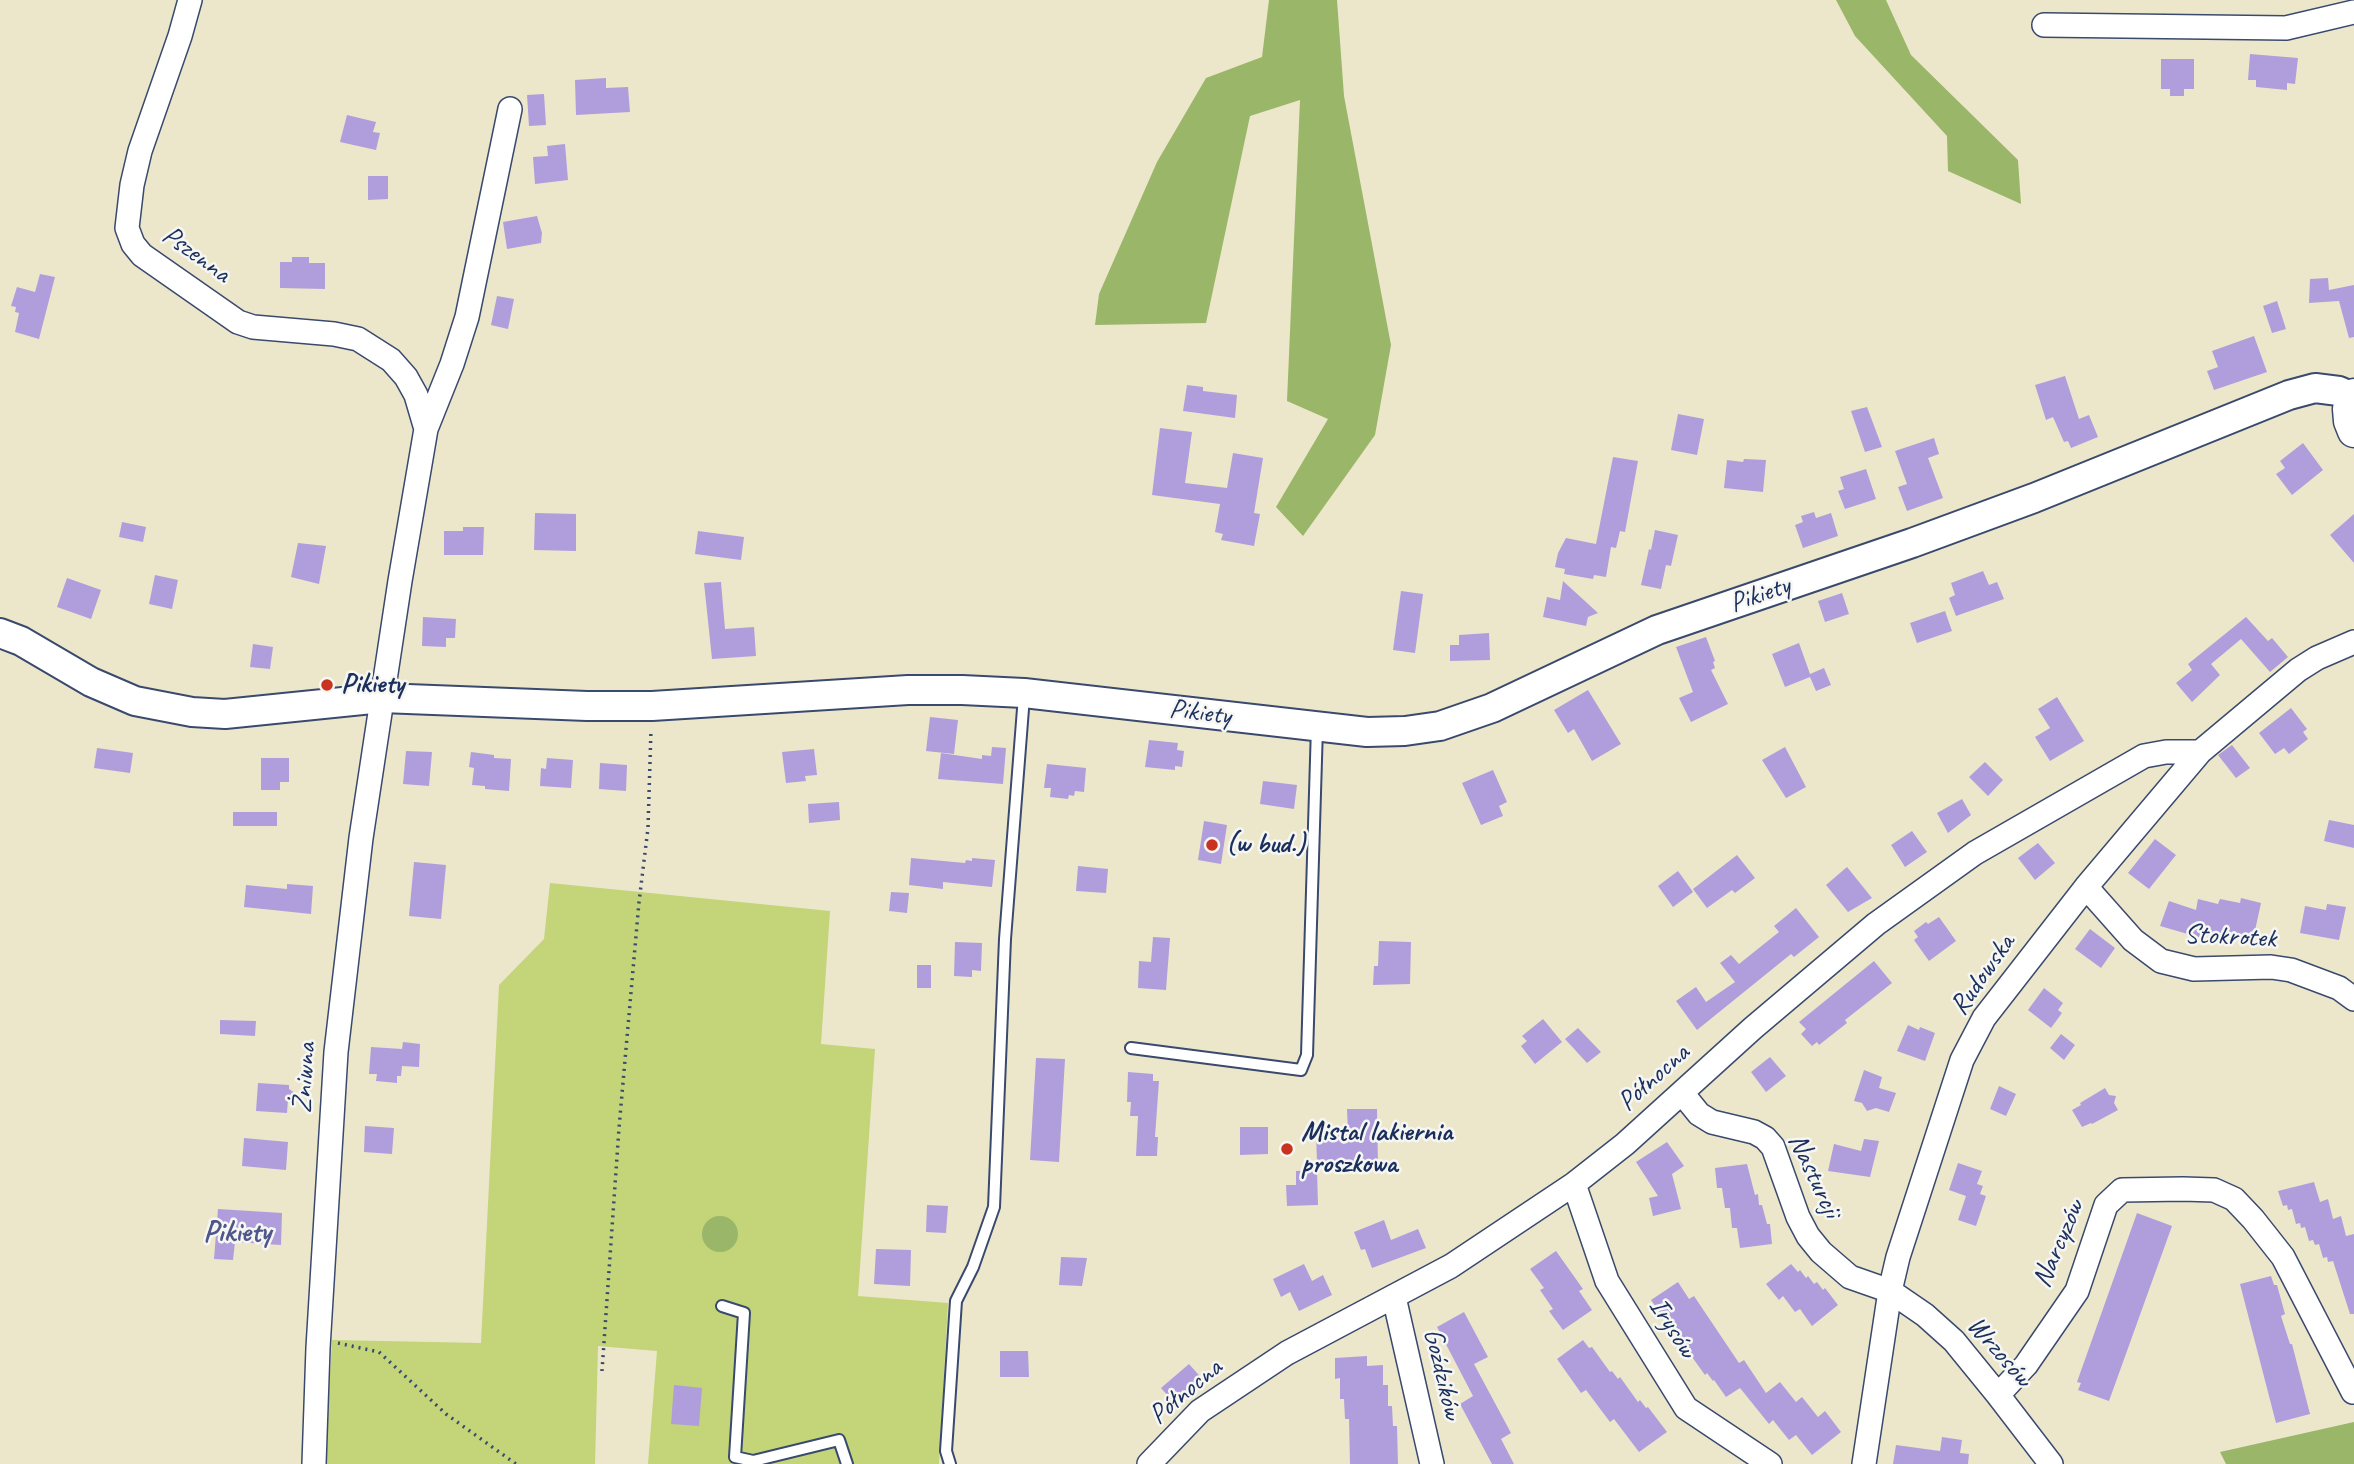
<!DOCTYPE html>
<meta charset="utf-8">
<style>
body{margin:0}
canvas{display:block;background:#ece6cb}
</style>
<canvas width="2354" height="1464"></canvas>
<script>
const g = document.querySelector('canvas').getContext('2d');
g.lineJoin = 'round';
function paint(path, color) {
  g.fillStyle = color;
  g.fill(path, 'evenodd');
}
function shape(rows) {
  const path = new Path2D();
  for (const r of rows) {
    if (r.length === 3) {
      path.moveTo(r[0] + r[2], r[1]);
      path.arc(r[0], r[1], r[2], 0, 2 * Math.PI);
      continue;
    }
    path.moveTo(r[0], r[1]);
    for (let i = 2; i < r.length; i += 2) path.lineTo(r[i], r[i + 1]);
  }
  return path;
}
function trace(path, color, width, dash) {
  g.strokeStyle = color;
  g.lineWidth = width;
  g.lineCap = dash ? 'butt' : 'round';
  g.setLineDash(dash || []);
  g.stroke(path);
}
function label(font, color, halo, rows, align = 'center') {
  g.font = font + ' Caveat,sans-serif';
  g.lineWidth = 5;
  g.setLineDash([]);
  g.textBaseline = 'middle';
  g.strokeStyle = halo;
  g.fillStyle = color;
  for (const [text, x, y, turn = 0] of rows) {
    g.save();
    g.translate(x, y);
    g.rotate((+turn || 0) * Math.PI / 180);
    g.textAlign = isNaN(turn) ? turn : align;
    if (halo) g.strokeText(text, 0, 0);
    g.fillText(text, 0, 0);
    g.restore();
  }
}
paint(shape([
 [550,883,830,911,821,1044,875,1049,858,1296,948,1303,939,1464,648,1464,657,1351,598,1346,595,1464,325,1464,332,1340,481,1343,499,985,544,939]
]), '#c3d578');
paint(shape([
 [1269,0,1337,0,1344,96,1391,345,1375,435,1303,536,1276,507,1328,419,1287,401,1300,100,1250,116,1206,323,1095,325,1099,294,1157,162,1206,78,1262,57],
 [1836,0,1886,0,1911,55,2018,160,2021,204,1948,171,1947,136,1855,36],
 [720,1234,18],
 [2354,1422,2354,1464,2226,1464,2220,1452]
]), '#9ab668');
paint(shape([
 [2250,54,2298,58,2295,84,2287,83,2287,90,2256,87,2256,80,2248,80],
 [2161,59,2194,59,2194,89,2184,89,2184,96,2170,96,2170,89,2161,89],
 [606,78,606,88,628,87,630,112,576,115,575,80],
 [544,94,546,125,529,126,527,95],
 [347,115,376,122,373,132,380,133,376,150,340,142],
 [565,144,568,180,535,184,533,157,548,156,547,146],
 [368,176,388,176,388,199,368,200],
 [537,216,542,233,541,243,507,249,503,222],
 [292,257,309,257,309,263,325,263,325,289,280,288,280,262,292,262],
 [40,274,55,277,39,339,15,332,19,313,15,312,16,307,11,306,17,287,35,292],
 [2328,278,2329,290,2354,285,2354,337,2349,338,2339,301,2309,303,2310,279],
 [497,296,514,299,508,329,491,325],
 [2277,301,2286,329,2272,333,2263,306],
 [2254,336,2267,372,2214,390,2207,371,2218,367,2212,351],
 [2065,376,2079,419,2089,415,2098,437,2071,448,2068,441,2064,442,2053,417,2046,420,2035,385],
 [1187,385,1203,387,1203,391,1237,395,1235,418,1183,411],
 [1867,407,1882,447,1865,452,1851,411],
 [1678,414,1704,419,1697,455,1671,450],
 [1160,428,1192,432,1185,483,1227,488,1233,453,1263,458,1254,513,1260,514,1254,546,1221,540,1223,534,1215,532,1220,504,1152,495],
 [1934,438,1939,454,1928,458,1943,498,1907,511,1898,487,1907,484,1895,451],
 [2303,443,2323,470,2292,495,2276,474,2285,468,2280,461],
 [1613,457,1638,461,1625,532,1620,531,1616,548,1611,547,1606,577,1594,575,1593,579,1564,574,1565,569,1555,567,1558,553,1566,538,1596,544],
 [1744,459,1766,460,1763,492,1724,488,1727,460,1743,462],
 [1866,469,1876,499,1845,509,1838,491,1844,489,1840,477],
 [1814,512,1816,518,1831,513,1838,536,1803,548,1795,525,1803,522,1801,516],
 [535,513,576,514,576,551,534,550],
 [2354,514,2354,563,2330,535],
 [122,522,146,527,143,542,119,537],
 [463,527,484,527,483,555,444,555,444,531,463,531],
 [1655,530,1678,535,1671,566,1666,565,1661,589,1641,585,1649,549,1651,550],
 [698,531,744,537,741,560,695,554],
 [298,543,326,546,319,584,291,577],
 [1983,571,1989,585,1997,582,2004,599,1956,616,1949,598,1955,595,1951,583],
 [155,575,178,580,172,609,149,604],
 [67,578,101,590,91,619,57,607],
 [1563,581,1598,613,1588,617,1586,626,1543,617,1547,597,1560,600],
 [721,582,725,629,754,627,756,656,712,659,704,583],
 [1401,591,1423,594,1415,653,1393,650],
 [1842,593,1849,614,1825,622,1818,601],
 [1945,611,1952,631,1917,643,1910,623],
 [423,617,456,619,455,638,446,638,446,647,422,646],
 [2246,617,2268,641,2272,638,2288,657,2270,672,2241,639,2211,664,2220,675,2192,702,2176,683,2192,670,2188,664],
 [1489,633,1490,660,1450,661,1450,645,1459,645,1459,635],
 [1706,637,1715,661,1713,662,1715,668,1711,670,1728,704,1691,722,1679,698,1693,692,1676,647],
 [1799,643,1810,674,1824,668,1831,685,1816,691,1810,677,1785,687,1772,654],
 [253,644,273,647,270,669,250,667],
 [1588,690,1621,744,1592,761,1574,729,1568,733,1554,710],
 [2057,697,2084,741,2050,761,2035,737,2050,728,2038,709],
 [2291,708,2307,729,2303,732,2308,739,2289,754,2284,748,2275,754,2259,733],
 [930,717,958,720,954,754,926,751],
 [1149,740,1178,743,1177,750,1184,751,1182,767,1175,766,1175,770,1145,767],
 [2232,745,2250,768,2236,778,2218,755],
 [992,747,1006,748,1003,784,938,779,941,753,982,759,982,755,991,756],
 [1785,747,1806,787,1786,798,1762,760],
 [97,748,133,753,130,773,94,768],
 [814,749,817,775,805,776,806,781,786,783,782,752],
 [406,751,432,752,429,786,403,784],
 [471,752,494,755,494,758,511,759,509,791,485,789,485,786,472,785,474,768,469,767],
 [261,758,289,758,289,782,280,782,280,790,261,790],
 [547,758,573,760,571,788,540,786,541,768,546,769],
 [1985,762,2003,780,1988,796,1969,777],
 [600,763,627,765,626,791,599,789],
 [1047,764,1086,768,1084,792,1075,791,1074,796,1069,795,1068,799,1050,797,1051,788,1044,788],
 [1493,770,1507,802,1499,806,1503,816,1481,825,1462,783],
 [1263,781,1297,785,1294,809,1260,804],
 [1962,799,1971,815,1948,833,1937,813],
 [839,802,840,820,809,823,808,804],
 [233,812,277,812,277,826,233,826],
 [2329,820,2354,825,2354,848,2324,841],
 [1204,821,1227,825,1221,864,1198,860],
 [1912,831,1927,852,1905,867,1891,845],
 [2155,839,2176,855,2149,889,2128,873],
 [2038,843,2055,863,2035,880,2018,858],
 [1737,855,1755,878,1735,893,1732,890,1707,908,1693,889],
 [911,858,965,863,966,860,972,861,972,858,995,860,992,887,943,882,943,889,909,885],
 [414,862,446,865,441,919,409,916],
 [1078,866,1108,869,1106,893,1076,891],
 [1847,867,1872,898,1848,912,1826,885],
 [1678,871,1693,892,1673,907,1658,886],
 [287,884,313,886,311,914,244,907,246,885,287,889],
 [891,892,909,893,907,913,889,911],
 [2241,898,2261,903,2254,935,2248,933,2247,937,2232,934,2227,934,2226,938,2205,935,2205,939,2160,926,2169,901,2196,910,2198,899,2218,904,2220,899,2240,903],
 [2327,904,2346,907,2339,940,2300,933,2305,906,2326,910],
 [1796,908,1819,937,1794,957,1791,954,1697,1030,1676,1001,1696,987,1706,1002,1735,982,1720,963,1731,955,1739,964,1779,932,1774,926],
 [1939,917,1956,941,1929,961,1914,940,1918,937,1914,931,1926,922,1928,924],
 [2090,929,2115,948,2101,968,2075,949],
 [1153,937,1170,938,1166,990,1138,988,1139,961,1151,962],
 [1379,941,1411,942,1410,984,1373,985,1374,966,1378,966],
 [955,942,982,943,981,971,972,970,972,977,954,976],
 [1874,961,1892,983,1845,1020,1847,1023,1819,1045,1817,1042,1812,1046,1801,1034,1806,1029,1799,1022],
 [917,965,931,965,931,988,917,988],
 [2044,988,2063,1003,2058,1010,2062,1013,2051,1028,2028,1010],
 [1543,1019,1562,1042,1535,1064,1521,1046,1527,1041,1522,1036],
 [220,1020,256,1021,255,1036,220,1034],
 [1908,1025,1919,1030,1920,1027,1935,1033,1925,1061,1897,1051],
 [1578,1028,1601,1052,1587,1063,1565,1039],
 [2061,1034,2075,1045,2064,1060,2050,1048],
 [403,1042,420,1044,419,1067,402,1066,401,1076,397,1076,397,1083,376,1081,377,1074,369,1074,371,1047,402,1049],
 [1770,1057,1786,1076,1766,1092,1751,1072],
 [1036,1058,1065,1059,1059,1162,1030,1160],
 [1864,1070,1882,1077,1879,1088,1896,1093,1889,1112,1876,1108,1867,1111,1862,1103,1854,1101],
 [1128,1072,1153,1074,1153,1081,1159,1081,1155,1137,1158,1137,1157,1156,1136,1156,1138,1116,1130,1116,1131,1102,1127,1102],
 [258,1083,289,1085,289,1089,298,1095,288,1100,287,1113,256,1111],
 [1999,1086,2016,1094,2006,1116,1990,1109],
 [2105,1088,2109,1095,2116,1096,2114,1103,2118,1110,2092,1124,2091,1123,2082,1127,2072,1110,2081,1105,2080,1103],
 [1347,1109,1377,1109,1378,1167,1348,1167,1348,1161,1317,1162,1316,1134,1348,1133],
 [365,1126,394,1128,392,1154,364,1152],
 [1240,1127,1268,1127,1268,1154,1240,1155],
 [244,1138,288,1142,286,1170,242,1166],
 [1864,1139,1879,1141,1870,1177,1828,1171,1834,1144,1861,1151],
 [1667,1142,1684,1166,1672,1174,1681,1209,1653,1216,1649,1198,1658,1196,1636,1162],
 [1958,1163,1982,1171,1977,1184,1983,1186,1980,1194,1986,1196,1976,1226,1958,1220,1966,1196,1949,1190],
 [1747,1164,1755,1195,1758,1194,1759,1205,1762,1205,1767,1224,1770,1224,1772,1244,1740,1248,1737,1228,1732,1228,1730,1208,1725,1208,1722,1188,1717,1188,1715,1168],
 [1317,1170,1318,1205,1287,1206,1286,1185,1296,1185,1296,1171],
 [2314,1182,2320,1202,2328,1199,2333,1219,2341,1216,2346,1236,2354,1234,2354,1314,2350,1314,2333,1261,2328,1262,2327,1257,2323,1258,2319,1244,2315,1245,2313,1240,2309,1241,2305,1227,2301,1228,2300,1223,2296,1224,2292,1209,2288,1210,2287,1205,2283,1206,2278,1191],
 [927,1205,948,1206,946,1233,926,1232],
 [218,1209,282,1213,281,1245,235,1242,233,1260,214,1259],
 [2137,1213,2172,1226,2109,1401,2078,1390,2081,1383,2077,1382],
 [1384,1220,1391,1240,1418,1229,1426,1248,1372,1268,1365,1249,1361,1250,1354,1232],
 [876,1249,911,1250,910,1286,874,1284],
 [1556,1251,1583,1289,1579,1291,1592,1310,1563,1330,1549,1311,1553,1309,1540,1290,1544,1288,1530,1269],
 [1061,1257,1087,1258,1082,1286,1059,1285],
 [1304,1264,1312,1281,1323,1275,1332,1295,1299,1311,1290,1292,1281,1297,1273,1279],
 [1791,1264,1798,1272,1800,1270,1806,1278,1808,1276,1814,1284,1817,1282,1823,1290,1825,1288,1838,1305,1812,1326,1800,1309,1795,1312,1783,1296,1779,1300,1766,1284],
 [2271,1276,2274,1285,2277,1285,2285,1314,2281,1316,2290,1344,2292,1344,2310,1414,2276,1423,2240,1284],
 [1678,1282,1689,1299,1694,1296,1739,1363,1744,1360,1766,1393,1780,1382,1796,1402,1802,1397,1818,1417,1825,1411,1841,1432,1812,1455,1796,1435,1789,1440,1773,1420,1769,1424,1740,1388,1726,1397,1714,1380,1713,1381,1707,1373,1705,1375,1651,1300],
 [1464,1312,1488,1357,1474,1364,1511,1433,1501,1439,1514,1464,1492,1464,1460,1404,1473,1396,1437,1327],
 [1583,1340,1589,1348,1592,1347,1610,1372,1612,1371,1618,1379,1620,1377,1638,1402,1640,1400,1646,1408,1648,1407,1667,1432,1639,1452,1614,1419,1610,1422,1586,1390,1581,1393,1557,1359],
 [1000,1351,1028,1351,1029,1377,1000,1377],
 [1367,1356,1367,1366,1383,1365,1383,1385,1388,1385,1388,1406,1392,1406,1393,1426,1397,1426,1398,1464,1350,1464,1349,1419,1345,1419,1344,1399,1340,1399,1340,1378,1335,1379,1335,1358],
 [1189,1364,1205,1382,1177,1406,1161,1388],
 [674,1385,702,1388,699,1426,671,1424],
 [1942,1437,1962,1440,1960,1453,1969,1454,1968,1464,1893,1464,1896,1445,1940,1451]
]), '#b09edc');
const service = shape([
 [1131,1048,1301,1070,1307,1055,1317,727],
 [722,1306,744,1313,735,1457,753,1461,839,1440,847,1464],
 [950,1464,946,1451,956,1301,973,1267,994,1207,1005,939,1024,696]
]);
const minor = shape([
 [190,0,180,36,140,151,132,185,127,228,133,244,142,255,238,322,253,327,334,334,358,339,391,360,406,377,416,395,426,429],
 [2044,25,2286,28,2354,12],
 [2086,887,2133,940,2161,961,2194,969,2271,967,2291,970,2339,988,2354,999],
 [1682,1093,1699,1114,1712,1122,1754,1132,1765,1138,1773,1147,1798,1217,1808,1236,1821,1252,1850,1277,1890,1291,1925,1315,1954,1341,1998,1395,2051,1464],
 [1574,1184,1607,1281,1686,1408,1770,1464],
 [1394,1297,1432,1464],
 [1998,1395,2026,1365,2077,1291,2106,1205,2122,1190,2183,1189,2214,1190,2234,1199,2253,1219,2283,1257,2353,1392],
 [314,1464,318,1348,336,1052,361,838,400,581,426,429,452,364,467,317,510,109],
 [1149,1464,1200,1411,1287,1353,1451,1266,1574,1184,1625,1144,1753,1028,1876,924,1975,853,2144,756,2166,752,2200,752],
 [1864,1464,1890,1291,1898,1257,1962,1060,1984,1018,2086,887,2200,752,2298,670,2317,658,2354,642]
]);
const tertiary = shape([
 [0,633,21,641,91,682,135,701,192,712,225,714,382,698,587,706,652,706,908,690,962,690,1024,693,1367,732,1405,731,1440,726,1492,708,1657,630,1912,543,2034,498,2289,395,2315,388,2339,391,2353,397]
]);
const secondary = shape([
 [2354,395,2349,409,2350,421,2354,431]
]);
trace(service, '#3a4a6e', 14);
trace(minor, '#3a4a6e', 26);
trace(tertiary, '#3a4a6e', 32);
trace(secondary, '#3a4a6e', 35);
trace(shape([
 [338,1343,379,1352,446,1414,516,1464],
 [602,1371,619,1128,639,902,648,828,651,729]
]), '#3a4a6e', 3.5, [2, 5]);
trace(service, '#fff', 10);
trace(minor, '#fff', 23);
trace(tertiary, '#fff', 28);
trace(secondary, '#fff', 32);
for (const [x, y, r, color] of [
 [327,685,7,"#c8321e"],
 [1212,845,7,"#c8321e"],
 [1287,1149,7,"#c8321e"]
]) {
  const dot = new Path2D();
  dot.arc(x, y, r, 0, 2 * Math.PI);
  g.fillStyle = color;
  g.fill(dot);
  trace(dot, '#f6f6f2', 2.5);
}
label('28px', '#1b2f5e', '#f6f6f2', [
 ["Pszenna",196,255,36],
 ["Pikiety",1760,595,-19],
 ["Pikiety",1200,713,7],
 ["Stokrotek",2230,937,3],
 ["Rudowska",1983,975,-55],
 ["Żniwna",305,1078,-86],
 ["Północna",1654,1078,-42],
 ["Nasturcji",1814,1176,65],
 ["Narcyzów",2059,1244,-67],
 ["Irysów",1672,1328,58],
 ["Wrzosów",1999,1352,49],
 ["Goździków",1442,1374,77],
 ["Północna",1186,1392,-40]
]);
label('bold 28px', '#1b2f5e', '#f6f6f2', [
 ["Pikiety",341,685],
 ["(w bud.)",1226,845],
 ["Mistal lakiernia",1301,1133],
 ["proszkowa",1301,1165]
], 'left');
label('bold 30px', '#4f568a', '#f6f6f2', [
 ["Pikiety",237,1233]
]);
</script>
